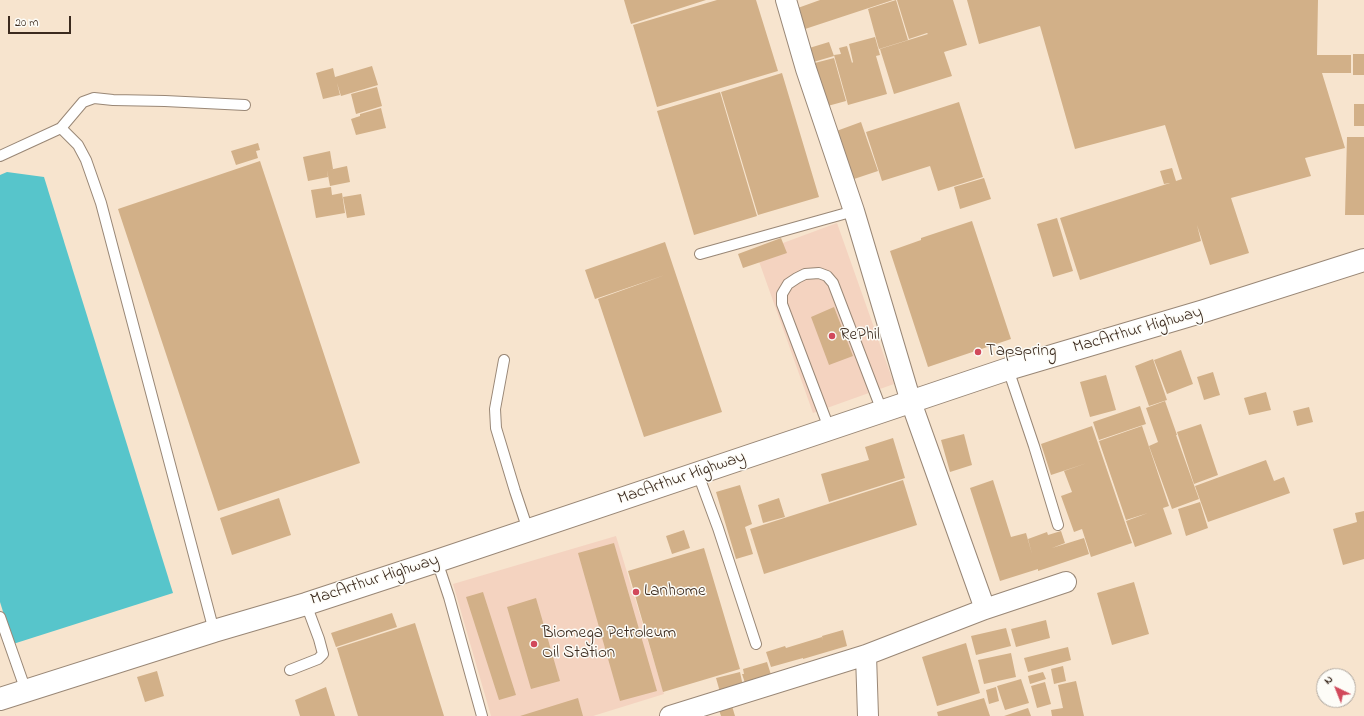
<!DOCTYPE html>
<style>
body{margin:0}
#map{position:relative;width:1364px;height:716px;overflow:hidden;background:#f7e4ce;font-family:"Indie Flower",sans-serif}
canvas{display:block}
.north{position:absolute;left:1316px;top:668px;width:40px;height:40px;box-sizing:border-box;background:#fdfcf7;border:1px solid #afa8a0;border-radius:50%;rotate:317deg;font-size:11px;font-weight:700;line-height:16px;text-align:center;color:#3b2a1e}
.north::after{content:'';display:block;margin:auto;width:14px;height:18px;background:#d1495b;clip-path:polygon(50% 0,100% 100%,50% 72%,0 100%)}
.scale{position:absolute;left:8px;top:16px;width:63px;height:18px;box-sizing:border-box;border:2px solid #3b2a1e;border-top:0;padding-left:5px;font-size:12px;line-height:14px;white-space:nowrap;color:#3b2a1e;-webkit-text-stroke:3px #fdfcf7;paint-order:stroke}
</style>
<div id="map">
<canvas width="1364" height="716"></canvas>
<div class="north">N</div>
<div class="scale">20 m</div>
</div>
<script>
const g = document.querySelector('canvas').getContext('2d');
g.lineJoin = 'round';
function paint(path, color) {
  g.fillStyle = color;
  g.fill(path, 'evenodd');
}
function shape(rows) {
  const path = new Path2D();
  for (const r of rows) {
    path.moveTo(r[0], r[1]);
    for (let i = 2; i < r.length; i += 2) path.lineTo(r[i], r[i + 1]);
  }
  return path;
}
function trace(path, color, width, dash) {
  g.strokeStyle = color;
  g.lineWidth = width;
  g.lineCap = dash ? 'butt' : 'round';
  g.setLineDash(dash || []);
  g.stroke(path);
}
function label(font, color, halo, rows, align = 'center') {
  g.font = font + ' "Indie Flower",sans-serif';
  g.lineWidth = 3;
  g.setLineDash([]);
  g.textBaseline = 'middle';
  g.strokeStyle = halo;
  g.fillStyle = color;
  for (const [text, x, y, turn = 0] of rows) {
    g.save();
    g.translate(x, y);
    g.rotate((+turn || 0) * Math.PI / 180);
    g.textAlign = isNaN(turn) ? turn : align;
    if (halo) g.strokeText(text, 0, 0);
    g.fillText(text, 0, 0);
    g.restore();
  }
}
paint(shape([
 [837,223,894,384,813,413,756,253],
 [616,536,664,694,593,716,491,716,453,584]
]), '#f4d3c0');
paint(shape([
 [7,172,44,177,173,593,13,644,0,602,0,175]
]), '#57c5cb');
paint(shape([
 [624,0,706,0,631,24],
 [717,0,756,0,778,71,657,107,633,25],
 [820,0,893,0,802,30,795,9],
 [896,0,908,40,879,49,868,9],
 [897,0,953,0,967,45,944,52,952,76,894,94,880,49,928,34,927,33,909,39],
 [967,0,1318,0,1317,55,1351,55,1351,73,1322,73,1345,148,1305,158,1311,176,1231,198,1249,253,1210,265,1197,225,1201,241,1080,280,1060,218,1170,183,1164,184,1160,171,1172,168,1176,181,1182,179,1165,125,1075,149,1040,26,979,44],
 [875,37,880,55,876,56,887,94,848,105,834,55,841,54,839,48,847,46,852,63,853,62,849,44],
 [829,42,834,56,810,63,806,49],
 [1353,54,1364,54,1364,75,1353,75],
 [834,58,846,101,824,107,811,64],
 [372,66,378,85,341,96,337,83,340,95,323,99,316,73,333,68,335,77],
 [782,73,819,197,758,215,721,92],
 [377,87,382,106,356,114,351,94],
 [720,92,757,216,694,235,657,111],
 [959,102,983,177,938,191,930,166,882,181,866,132],
 [1354,104,1364,104,1364,126,1354,126],
 [381,108,386,128,356,135,351,119,360,116,360,114],
 [861,122,878,171,848,181,831,133],
 [1347,137,1364,137,1364,215,1345,215],
 [258,143,260,150,256,151,258,158,236,165,231,151],
 [330,151,333,169,329,170,347,166,350,182,330,186,327,170,328,177,308,181,303,157],
 [260,161,360,463,218,511,118,209],
 [984,178,991,199,960,209,954,187],
 [331,187,332,195,342,193,345,213,316,218,311,190],
 [361,194,365,215,347,218,343,197],
 [1057,218,1073,271,1053,277,1037,224],
 [972,221,1011,339,928,367,890,251,921,240,921,238],
 [781,238,787,253,743,268,738,254],
 [665,242,722,412,644,437,598,299,665,275,595,299,585,270],
 [834,307,853,356,829,365,811,317],
 [1181,350,1193,384,1167,394,1154,360],
 [1153,359,1167,400,1149,406,1135,366],
 [1213,372,1220,395,1204,400,1197,377],
 [1106,375,1116,410,1090,417,1080,382],
 [1266,392,1271,410,1249,415,1244,398],
 [1165,401,1177,435,1176,435,1199,499,1172,509,1149,446,1158,442,1146,408],
 [1140,406,1146,424,1099,440,1093,422],
 [1309,407,1313,422,1297,426,1293,411],
 [1201,424,1218,475,1194,484,1177,432],
 [1092,426,1132,543,1091,557,1082,529,1074,532,1061,496,1072,492,1064,471,1087,463,1051,475,1041,444],
 [1142,426,1169,506,1163,508,1172,534,1135,547,1126,521,1148,513,1126,520,1099,441],
 [964,434,972,465,950,472,941,440],
 [893,438,905,478,829,502,821,474,869,460,865,447],
 [1266,460,1274,481,1284,477,1290,493,1208,522,1195,486],
 [903,480,917,525,764,574,750,529],
 [993,480,1011,537,1026,533,1032,554,1028,539,1047,532,1048,535,1061,531,1065,543,1052,548,1084,538,1089,554,1038,571,1038,569,1000,581,970,488],
 [740,485,752,524,745,527,753,554,736,559,716,492],
 [279,498,291,535,232,555,220,518],
 [779,498,785,517,763,523,758,505],
 [1200,502,1208,528,1186,536,1178,509],
 [1364,511,1364,559,1343,565,1333,529,1357,522,1355,513],
 [684,530,690,548,672,554,666,536],
 [614,543,657,691,620,701,578,553],
 [704,548,740,669,663,692,628,571],
 [1134,582,1149,634,1112,645,1097,593],
 [483,592,516,695,499,700,466,597],
 [536,598,560,681,531,689,507,607],
 [392,613,397,627,336,647,331,633],
 [1046,620,1050,638,1016,647,1011,629],
 [415,623,444,716,358,716,337,648],
 [1006,628,1011,646,976,655,971,636],
 [843,630,847,646,803,659,803,658,771,667,766,652,785,646,786,648,822,637,823,641,822,636],
 [966,643,980,693,937,706,922,657],
 [1068,647,1071,660,1028,672,1024,658],
 [1011,653,1016,677,984,684,978,660],
 [767,662,772,678,746,686,742,674,744,674,743,669],
 [1063,666,1066,681,1054,684,1051,669],
 [157,671,164,696,145,702,137,677],
 [740,672,743,686,720,692,716,678],
 [1043,672,1046,679,1030,684,1028,676],
 [1021,679,1029,703,1005,710,997,686],
 [1076,681,1084,716,1052,716,1051,710,1063,708,1058,685],
 [1045,682,1051,704,1037,708,1031,686],
 [326,687,335,716,300,716,295,700],
 [996,687,999,701,989,704,986,690],
 [578,698,583,716,520,716],
 [984,698,990,716,938,716,937,712],
 [732,706,735,716,721,716,719,710],
 [1028,708,1031,716,1004,716]
]), '#d2b088');
const lane = shape([
 [61,128,83,102,94,98,113,100,165,101,245,105],
 [0,156,61,128,78,145,86,160,101,203,214,631],
 [700,254,854,211],
 [504,360,495,409,496,428,515,491,528,530],
 [1008,369,1034,446,1058,525],
 [829,428,782,304,782,294,788,284,797,278,805,274,819,273,827,276,833,283,882,411],
 [698,474,718,528,756,644],
 [437,561,449,597,482,716],
 [0,617,26,691],
 [290,670,318,659,323,654,319,639,306,604]
]);
const street = shape([
 [786,0,806,69,854,211,911,402,985,609],
 [866,655,868,716],
 [670,716,866,655,985,609,1066,582]
]);
const highway = shape([
 [0,699,214,631,306,604,437,561,1008,369,1204,311,1364,260]
]);
trace(lane, '#998776', 12);
trace(street, '#998776', 22);
trace(highway, '#998776', 24);
trace(lane, '#fff', 10);
trace(street, '#fff', 20);
trace(highway, '#fff', 22);
for (const [x, y, r, color] of [
 [832,336,4,"#d1495b"],
 [978,352,4,"#d1495b"],
 [636,592,4,"#d1495b"],
 [534,644,4,"#d1495b"]
]) {
  const dot = new Path2D();
  dot.arc(x, y, r, 0, 2 * Math.PI);
  g.fillStyle = color;
  g.fill(dot);
  trace(dot, '#fdfcf7', 1.5);
}
label('17px', '#3b2a1e', '#fdfcf7', [
 ["MacArthur Highway",1138,331,-16],
 ["MacArthur Highway",682,479,-19],
 ["MacArthur Highway",375,581,-18]
]);
label('17px', '#3b2a1e', '#fdfcf7', [
 ["RePhil",840,336],
 ["Tapspring",986,352],
 ["Lanhome",644,592],
 ["Biomega Petroleum",542,634],
 ["Oil Station",542,654]
], 'left');
</script>
